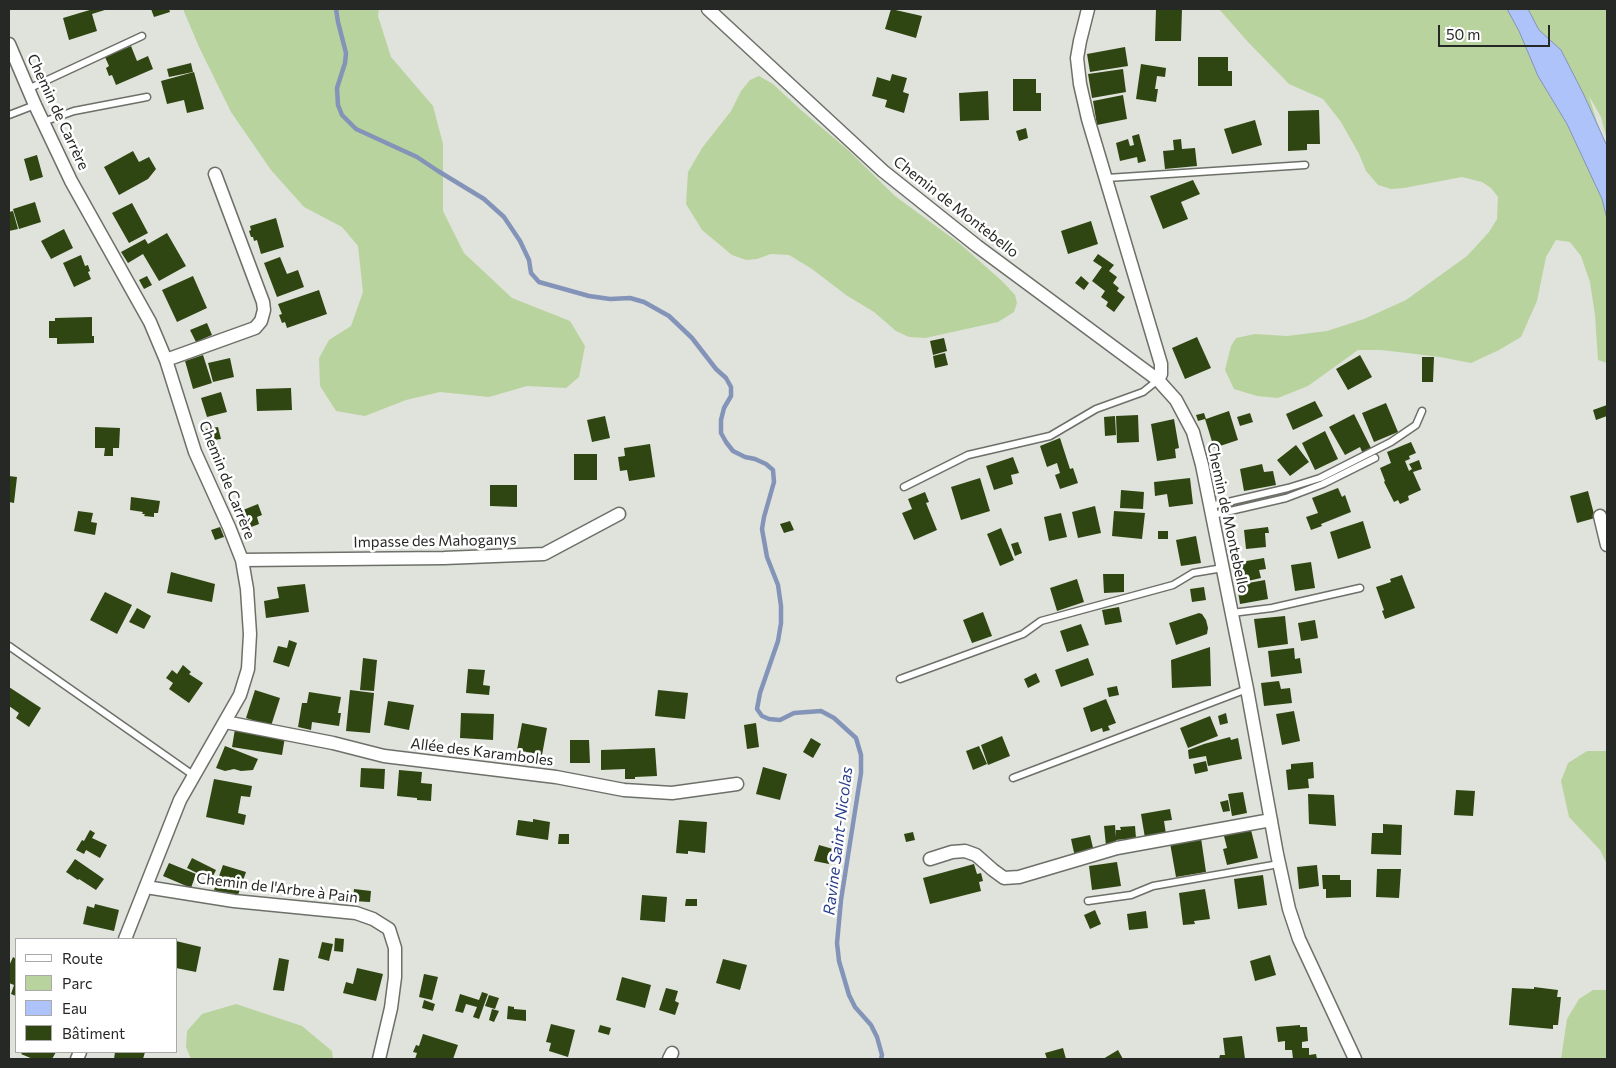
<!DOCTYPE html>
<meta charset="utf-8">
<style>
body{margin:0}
#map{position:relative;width:1616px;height:1068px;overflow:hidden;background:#dfe3db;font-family:Commissioner,sans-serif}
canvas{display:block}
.frame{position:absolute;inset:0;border:10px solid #262825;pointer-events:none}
.legend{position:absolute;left:15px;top:938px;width:162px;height:115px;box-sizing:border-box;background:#fff;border:1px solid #a8a9a8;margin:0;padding:6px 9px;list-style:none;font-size:15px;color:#262825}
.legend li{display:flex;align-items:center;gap:10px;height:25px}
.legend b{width:25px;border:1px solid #a8a9a8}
.scale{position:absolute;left:1438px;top:25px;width:112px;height:22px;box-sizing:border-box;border:2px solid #262825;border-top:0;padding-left:6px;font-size:15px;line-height:18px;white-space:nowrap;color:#262825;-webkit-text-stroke:4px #fff;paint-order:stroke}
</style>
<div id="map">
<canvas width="1616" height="1068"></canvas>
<div class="frame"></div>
<ul class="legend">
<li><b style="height:6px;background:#fff"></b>Route</li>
<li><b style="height:14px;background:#b9d39e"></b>Parc</li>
<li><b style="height:14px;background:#adc3f9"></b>Eau</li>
<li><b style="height:14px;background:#304612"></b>Bâtiment</li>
</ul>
<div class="scale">50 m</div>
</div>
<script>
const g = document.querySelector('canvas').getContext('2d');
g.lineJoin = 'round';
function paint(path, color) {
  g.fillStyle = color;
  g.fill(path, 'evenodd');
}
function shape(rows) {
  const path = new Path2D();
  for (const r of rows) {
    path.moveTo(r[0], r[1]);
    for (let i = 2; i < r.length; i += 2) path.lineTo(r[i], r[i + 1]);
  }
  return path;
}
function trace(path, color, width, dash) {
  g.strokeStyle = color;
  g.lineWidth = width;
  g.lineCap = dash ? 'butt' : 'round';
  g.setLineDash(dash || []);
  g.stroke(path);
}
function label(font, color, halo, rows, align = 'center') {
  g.font = font + ' Commissioner,sans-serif';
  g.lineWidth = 5;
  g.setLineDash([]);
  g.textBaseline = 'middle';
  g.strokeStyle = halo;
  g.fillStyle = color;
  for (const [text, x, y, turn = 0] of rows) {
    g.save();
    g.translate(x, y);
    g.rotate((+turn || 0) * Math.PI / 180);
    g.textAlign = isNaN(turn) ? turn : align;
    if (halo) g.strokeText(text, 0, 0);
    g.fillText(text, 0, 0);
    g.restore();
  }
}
paint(shape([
 [183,9,379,9,378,16,391,57,433,106,443,144,443,211,464,253,512,298,570,321,585,346,579,377,566,388,527,386,489,397,440,392,406,400,365,416,336,411,320,386,319,358,329,340,351,326,363,292,358,246,342,227,304,207,271,170,231,112,199,47],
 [1219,9,1607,9,1607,140,1601,117,1589,96,1597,122,1607,146,1607,363,1598,360,1595,315,1590,282,1581,256,1570,242,1556,240,1546,257,1537,301,1521,337,1499,350,1471,363,1440,357,1407,353,1381,350,1358,350,1308,386,1278,398,1257,396,1234,389,1225,370,1231,346,1236,338,1255,334,1287,336,1327,331,1364,319,1406,300,1467,256,1489,232,1497,219,1498,197,1491,188,1482,182,1462,177,1404,188,1391,189,1378,185,1366,171,1359,154,1341,122,1323,99,1289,84,1248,42],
 [759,76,773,84,801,110,848,150,895,196,959,243,1002,281,1015,295,1017,303,1014,312,998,322,925,338,909,337,896,331,874,312,846,295,812,269,789,255,771,254,757,259,746,260,732,255,702,230,686,204,688,172,702,148,731,111,741,91,750,80],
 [1587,751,1607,751,1607,864,1600,850,1569,817,1561,781,1568,763],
 [1593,990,1607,990,1607,1059,1561,1059,1567,1019,1579,999],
 [236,1004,302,1026,332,1051,333,1059,191,1059,186,1047,187,1031,202,1014]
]), '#b9d39e');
const water = shape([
 [1507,9,1528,9,1539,30,1561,50,1583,93,1607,146,1607,219,1602,199,1567,124,1538,76,1519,31,1507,9]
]);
paint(water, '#adc3f9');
trace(water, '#8494b9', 1);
trace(shape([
 [336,9,338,22,346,53,345,63,337,88,338,105,342,115,356,129,417,157,438,171,484,199,504,217,520,241,529,260,531,273,539,282,589,296,610,299,630,298,644,302,669,316,692,338,716,369,726,378,731,387,731,396,724,408,721,420,721,433,726,442,733,451,745,457,755,459,766,464,773,470,774,482,764,517,762,529,767,557,778,585,781,606,781,623,778,641,760,693,757,709,762,716,769,719,780,720,794,713,821,711,834,718,856,738,861,755,861,773,841,900,837,943,839,961,849,995,855,1007,871,1025,877,1037,882,1055,881,1059]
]), '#8494b9', 4.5);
paint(shape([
 [93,9,108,9,92,14,97,31,69,40,63,18],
 [151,9,169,9,170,12,154,17],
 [891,9,922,16,916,38,885,29],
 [1156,9,1182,9,1181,41,1155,41],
 [131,46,137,61,148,56,153,69,116,85,112,75,109,76,106,68,109,66,105,57],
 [1125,47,1128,66,1090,72,1087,54],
 [1198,57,1228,57,1228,71,1232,71,1232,86,1198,86],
 [191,63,193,72,169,77,167,69],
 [1141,64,1166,68,1165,77,1157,76,1155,89,1158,89,1156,102,1136,99],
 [1123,69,1126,92,1092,98,1088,74],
 [194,72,204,109,187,113,184,100,167,104,161,81],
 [892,74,907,78,903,92,909,94,904,113,885,107,887,100,872,96,877,77,890,81],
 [1013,79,1036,79,1036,93,1041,93,1041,111,1013,111],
 [988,91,989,120,960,121,959,93],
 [1123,95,1127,119,1097,125,1093,101],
 [1319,110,1320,144,1307,144,1307,150,1288,151,1288,111],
 [1255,120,1262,145,1232,154,1224,129],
 [1026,128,1028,138,1019,141,1016,131],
 [1139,134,1146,161,1138,163,1137,157,1120,161,1116,143,1128,139,1130,146,1134,145,1132,136],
 [1181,139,1182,149,1195,148,1197,166,1165,169,1163,151,1174,150,1173,140],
 [133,151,139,162,149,157,156,169,148,179,119,195,104,167],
 [37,155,43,177,30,181,24,159],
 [1193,180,1200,194,1181,202,1188,219,1163,229,1150,196],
 [35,202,41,222,19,229,13,209],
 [132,203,148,233,129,243,112,213],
 [13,211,18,229,9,231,9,212],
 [276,218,284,247,261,254,257,240,254,241,253,237,251,237,249,231,251,230,250,226],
 [1091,221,1098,244,1068,254,1061,231],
 [64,229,73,248,51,259,41,241],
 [167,233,186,266,159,281,143,254,128,263,121,252,145,239,148,244],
 [1098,254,1114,265,1109,271,1117,277,1113,283,1119,288,1117,291,1125,297,1114,312,1106,306,1108,302,1101,297,1105,291,1092,281,1102,267,1093,261],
 [81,255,85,266,88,265,90,271,88,272,91,279,74,287,63,263],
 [280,257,287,274,298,270,304,287,277,297,264,263],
 [147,276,152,285,144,289,139,280],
 [193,276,207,308,177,322,162,290],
 [1081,276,1089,283,1084,290,1075,283],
 [319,290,327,314,287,328,285,322,282,323,279,315,282,314,278,304],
 [92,317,92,336,94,336,94,343,57,344,57,338,49,338,49,321,55,321,55,318],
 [207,323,212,335,196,342,190,330],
 [1197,337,1211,368,1185,379,1172,348],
 [944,338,947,351,933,355,930,341],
 [945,353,948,365,935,368,933,356],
 [203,355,212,383,193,389,185,361],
 [1360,355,1372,377,1348,390,1336,369],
 [1422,357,1434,357,1433,382,1422,382],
 [230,358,234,377,213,382,208,363],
 [291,388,292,410,257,411,256,389],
 [221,392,227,412,207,417,201,398],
 [1315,401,1323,416,1293,430,1286,414],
 [1386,403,1398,432,1374,442,1362,413],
 [1607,405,1607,416,1596,420,1593,410],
 [1229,411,1238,440,1214,448,1205,419,1198,421,1196,415,1204,413,1206,419],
 [1250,413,1253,422,1240,426,1237,417],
 [1354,414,1372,450,1363,454,1360,447,1345,455,1329,427],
 [1138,415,1139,442,1117,443,1116,416],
 [605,416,610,438,592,442,587,420],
 [1115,416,1116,435,1105,436,1104,417],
 [1174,419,1179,448,1175,449,1176,458,1157,461,1151,424],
 [95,427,120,428,119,448,113,448,113,456,104,456,105,448,95,448],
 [218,427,221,439,207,441,205,429],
 [1325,431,1338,459,1315,470,1302,443],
 [1060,438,1070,469,1073,468,1078,483,1060,489,1055,475,1060,473,1057,463,1047,467,1040,446],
 [1411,442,1416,453,1409,456,1410,459,1405,461,1409,471,1412,469,1409,464,1419,460,1422,469,1413,472,1421,490,1408,496,1409,500,1400,504,1398,500,1394,502,1384,482,1385,481,1380,468,1391,463,1387,452],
 [650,444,655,477,629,481,627,470,620,471,618,457,625,456,624,448],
 [1296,445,1309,462,1290,476,1277,460],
 [574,454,597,454,597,480,574,480],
 [1013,457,1019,473,1011,475,1013,484,994,490,986,466],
 [1262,464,1264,472,1273,471,1276,485,1244,491,1240,469],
 [9,476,17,477,14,503,9,502],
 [980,478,990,511,961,520,951,487],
 [1190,478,1193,504,1169,507,1167,494,1155,496,1154,482],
 [490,485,517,485,517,507,490,506],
 [1338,488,1342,497,1345,495,1351,512,1321,524,1322,526,1311,530,1306,517,1318,513,1312,498],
 [1121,490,1144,492,1143,509,1120,508],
 [1588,491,1595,518,1577,523,1570,496],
 [925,492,929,502,926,503,937,530,914,540,902,513,912,509,908,499],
 [131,497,160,501,158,513,154,513,154,517,144,516,145,514,142,514,143,512,130,510],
 [258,504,262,515,257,517,259,524,246,529,238,512],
 [1095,506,1101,533,1078,538,1072,512],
 [78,511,93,513,91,522,97,523,95,535,74,531],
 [1114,511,1145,513,1142,539,1112,536],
 [1061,513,1067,537,1049,541,1044,517],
 [790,521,794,530,784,533,780,524],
 [1363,521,1371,548,1338,559,1330,532],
 [220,527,224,537,215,540,211,530],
 [1268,527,1269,533,1265,533,1266,547,1246,549,1244,530],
 [1001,528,1014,560,1000,566,987,534],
 [1158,531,1168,531,1168,539,1158,539],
 [1196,536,1201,563,1181,566,1176,540],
 [1018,542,1022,553,1015,556,1011,544],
 [1264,558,1266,569,1259,570,1261,578,1239,583,1235,563],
 [1311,562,1315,588,1295,591,1291,565],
 [171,572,215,584,212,602,167,593],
 [1103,574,1124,574,1124,592,1104,593],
 [1402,575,1415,608,1385,619,1382,611,1384,610,1376,587,1391,582,1390,579],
 [1077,579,1084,602,1057,611,1050,588],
 [1265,580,1268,599,1240,604,1237,585],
 [305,584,309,612,266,618,264,601,279,598,277,587],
 [1204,587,1206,600,1192,602,1190,589],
 [105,592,132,605,117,634,90,620],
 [1119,607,1122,622,1105,625,1102,610],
 [137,608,151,616,144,629,129,622],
 [983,612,992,636,972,643,963,620],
 [1199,613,1202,614,1206,620,1208,628,1207,634,1176,645,1169,623],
 [1285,616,1288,644,1258,648,1254,619],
 [1315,620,1318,638,1301,641,1298,623],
 [1081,624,1089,645,1067,652,1060,631],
 [289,640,297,643,289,667,273,662,278,646,287,648],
 [1210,647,1211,686,1172,688,1171,660],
 [1294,648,1295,659,1300,658,1302,673,1271,677,1268,651],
 [363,658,377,660,374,691,360,690],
 [1088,658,1094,675,1061,687,1055,670],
 [183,665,191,672,189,674,203,683,189,703,169,689,173,683,166,678,172,670,177,674],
 [468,669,485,670,483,685,490,686,489,695,466,693],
 [1036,673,1040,682,1028,688,1024,679],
 [1279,681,1281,689,1290,688,1292,703,1264,706,1261,683],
 [1117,686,1119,695,1109,697,1107,688],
 [9,687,41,708,29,727,16,718,19,713,9,706],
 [255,690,280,698,271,726,246,718],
 [350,690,374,693,370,733,346,731],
 [658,690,688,693,685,719,655,716],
 [309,692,341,697,338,713,341,713,339,726,312,722,311,730,298,727,302,703,307,703],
 [1106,699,1116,723,1108,726,1110,730,1103,732,1102,728,1091,732,1083,708],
 [388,701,414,705,409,730,384,725],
 [1294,711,1300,741,1282,745,1276,714],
 [461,713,494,714,493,740,460,738],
 [1226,713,1228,723,1220,725,1218,716],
 [1210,716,1218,736,1188,748,1180,728],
 [522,723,547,728,542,755,517,750],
 [756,723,759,747,747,749,744,725],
 [235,729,285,737,282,755,232,747],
 [1002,736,1010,756,988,765,981,745],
 [1230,737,1231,740,1238,738,1242,759,1208,766,1206,756,1189,759,1188,750,1204,744],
 [811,738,821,744,813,758,803,752],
 [570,740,589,740,590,763,570,763],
 [225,746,258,759,253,770,241,771,234,769,225,771,216,768],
 [979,746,987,764,973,770,966,751],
 [655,748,657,776,635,777,635,779,625,779,625,769,601,770,601,750],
 [1206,761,1208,771,1195,774,1193,764],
 [1313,762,1314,778,1308,779,1309,788,1288,790,1286,770,1291,769,1291,764],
 [763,767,787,774,780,800,756,794],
 [361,768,385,769,384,789,360,787],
 [399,770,422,772,421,783,432,784,431,801,417,800,417,798,397,796],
 [214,779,252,786,250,797,241,796,238,813,246,815,244,825,206,817],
 [1456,790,1475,791,1473,816,1454,815],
 [1243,792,1247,813,1232,816,1228,794],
 [1308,794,1334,795,1336,826,1309,824],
 [1228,800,1230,811,1223,812,1220,802],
 [1170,809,1172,820,1164,821,1166,834,1145,838,1141,814],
 [533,819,550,822,548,840,516,835,518,820,533,822],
 [679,820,707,822,705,853,688,851,688,854,676,853],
 [1383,824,1402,825,1401,855,1371,854,1372,833,1383,833],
 [1115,825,1116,837,1116,830,1121,830,1120,827,1135,826,1136,838,1116,840,1117,844,1106,846,1104,826],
 [90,830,95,833,92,838,107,845,100,858,86,850,84,854,76,850,82,840,84,841],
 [1251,830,1258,858,1227,865,1223,849,1227,848,1224,836],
 [913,832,915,840,906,842,904,834],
 [559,834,569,834,569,844,558,844],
 [1090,835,1094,852,1075,857,1071,839],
 [1201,838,1206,872,1176,877,1170,843],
 [819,845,833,849,829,864,814,861],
 [192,858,216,870,211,880,187,868],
 [75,859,104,879,96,890,79,879,78,880,66,872],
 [1117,862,1121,886,1092,890,1089,866],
 [169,863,196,874,191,888,163,876],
 [974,864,977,874,981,873,983,881,979,882,981,891,930,904,923,878],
 [223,865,246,872,237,898,214,890],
 [1317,865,1319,886,1299,889,1297,867],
 [1377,869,1401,869,1399,898,1376,897],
 [1263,875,1267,905,1238,909,1234,879],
 [1322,875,1340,875,1340,880,1351,880,1351,897,1326,898,1326,889,1323,889],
 [354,889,371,891,370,902,353,901],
 [1205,889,1210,919,1194,921,1195,924,1183,925,1179,893],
 [642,895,667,897,665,922,640,920],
 [686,899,697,899,697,906,685,906],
 [95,904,119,910,114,931,83,924,87,906,94,908],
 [1095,910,1101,924,1090,929,1084,915],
 [1146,911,1148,928,1129,930,1127,914],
 [335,938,344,939,343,952,334,951],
 [176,941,201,947,196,972,176,968],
 [322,942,333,944,329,961,318,958],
 [1270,955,1276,975,1255,981,1250,961],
 [13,957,16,959,16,996,11,994,14,985,9,983,9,966],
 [279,958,289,960,284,991,273,990],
 [723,959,747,965,740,990,716,983],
 [357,968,383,974,376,1001,343,993,346,982,353,984],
 [424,974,438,977,432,1000,419,997],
 [622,977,651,985,645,1008,616,1000],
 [1534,987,1558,990,1557,997,1561,997,1558,1025,1553,1025,1553,1029,1509,1025,1512,988,1534,989],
 [666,988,678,991,675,1001,679,1003,675,1015,659,1010],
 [482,992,488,994,479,1019,473,1017,477,1007,466,1004,463,1013,455,1011,460,994,479,1000],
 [489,995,499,998,495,1009,485,1006],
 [424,1000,435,1004,433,1011,422,1008],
 [508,1006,514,1007,514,1009,526,1010,526,1021,507,1019],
 [492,1009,499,1011,494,1022,489,1020],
 [551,1024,575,1030,568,1057,549,1051,551,1043,546,1042],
 [600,1025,611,1028,609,1035,598,1032],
 [1300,1025,1300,1027,1307,1027,1308,1041,1302,1042,1302,1048,1309,1048,1309,1055,1316,1054,1317,1059,1293,1059,1292,1050,1285,1050,1285,1041,1278,1042,1276,1027],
 [423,1034,458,1045,453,1059,415,1059,417,1053,413,1052,416,1045,419,1046],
 [1242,1036,1245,1059,1219,1059,1220,1055,1225,1055,1223,1038],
 [1063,1048,1066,1059,1047,1059,1045,1053],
 [1118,1050,1123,1059,1103,1059],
 [23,1052,56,1052,52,1059,33,1059,21,1054],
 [115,1052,145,1052,143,1059,114,1059]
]), '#304612');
const lane = shape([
 [28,89,142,36],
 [9,115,35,105],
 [43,122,74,111,147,97],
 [1107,178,1305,165],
 [904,487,968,455,1050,436,1096,409,1143,392,1158,380],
 [1211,506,1288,488,1320,478,1391,442,1416,425,1422,411],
 [1213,515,1286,498,1323,484,1375,458],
 [1232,613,1272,608,1360,588],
 [9,646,193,775],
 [900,679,1023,634,1041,621,1173,585,1193,573,1223,568],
 [1013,778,1247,689],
 [1088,901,1131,895,1153,886,1279,864]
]);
const street = shape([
 [708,9,883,171,977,246,1158,380,1176,400,1193,432,1202,465,1247,689,1277,854,1289,909,1299,939,1355,1059],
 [1088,9,1080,41,1077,58,1080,84,1088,119,1161,364,1161,374,1158,380],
 [9,44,35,105,71,181,150,322,166,360,195,452,229,527,242,560,247,589,250,634,248,669,240,695,180,800,125,939],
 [166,360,255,328,261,321,264,310,263,302,215,174],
 [1600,516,1607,545],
 [242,560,444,558,544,554,619,514],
 [225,722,333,743,384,756,556,777,624,790,672,793,737,784],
 [930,859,952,852,965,851,976,855,993,870,1004,878,1019,877,1117,848,1271,820],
 [146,887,234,901,356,913,373,919,389,929,395,948,395,977,391,1008,379,1059],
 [77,1059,80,1052],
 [669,1059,672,1053]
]);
trace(lane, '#6d7069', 9);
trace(street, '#6d7069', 15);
trace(lane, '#fff', 6);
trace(street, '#fff', 12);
label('15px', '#262825', '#fff', [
 ["Chemin de Carrère",58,112,65],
 ["Chemin de Montebello",956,207,38],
 ["Chemin de Carrère",227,480,68],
 ["Chemin de Montebello",1228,518,78],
 ["Impasse des Mahoganys",435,541,-1],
 ["Allée des Karamboles",482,752,7],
 ["Chemin de l'Arbre à Pain",277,888,7]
]);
label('italic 16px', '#293f8b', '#fff', [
 ["Ravine Saint-Nicolas",838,841,-83]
]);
</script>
